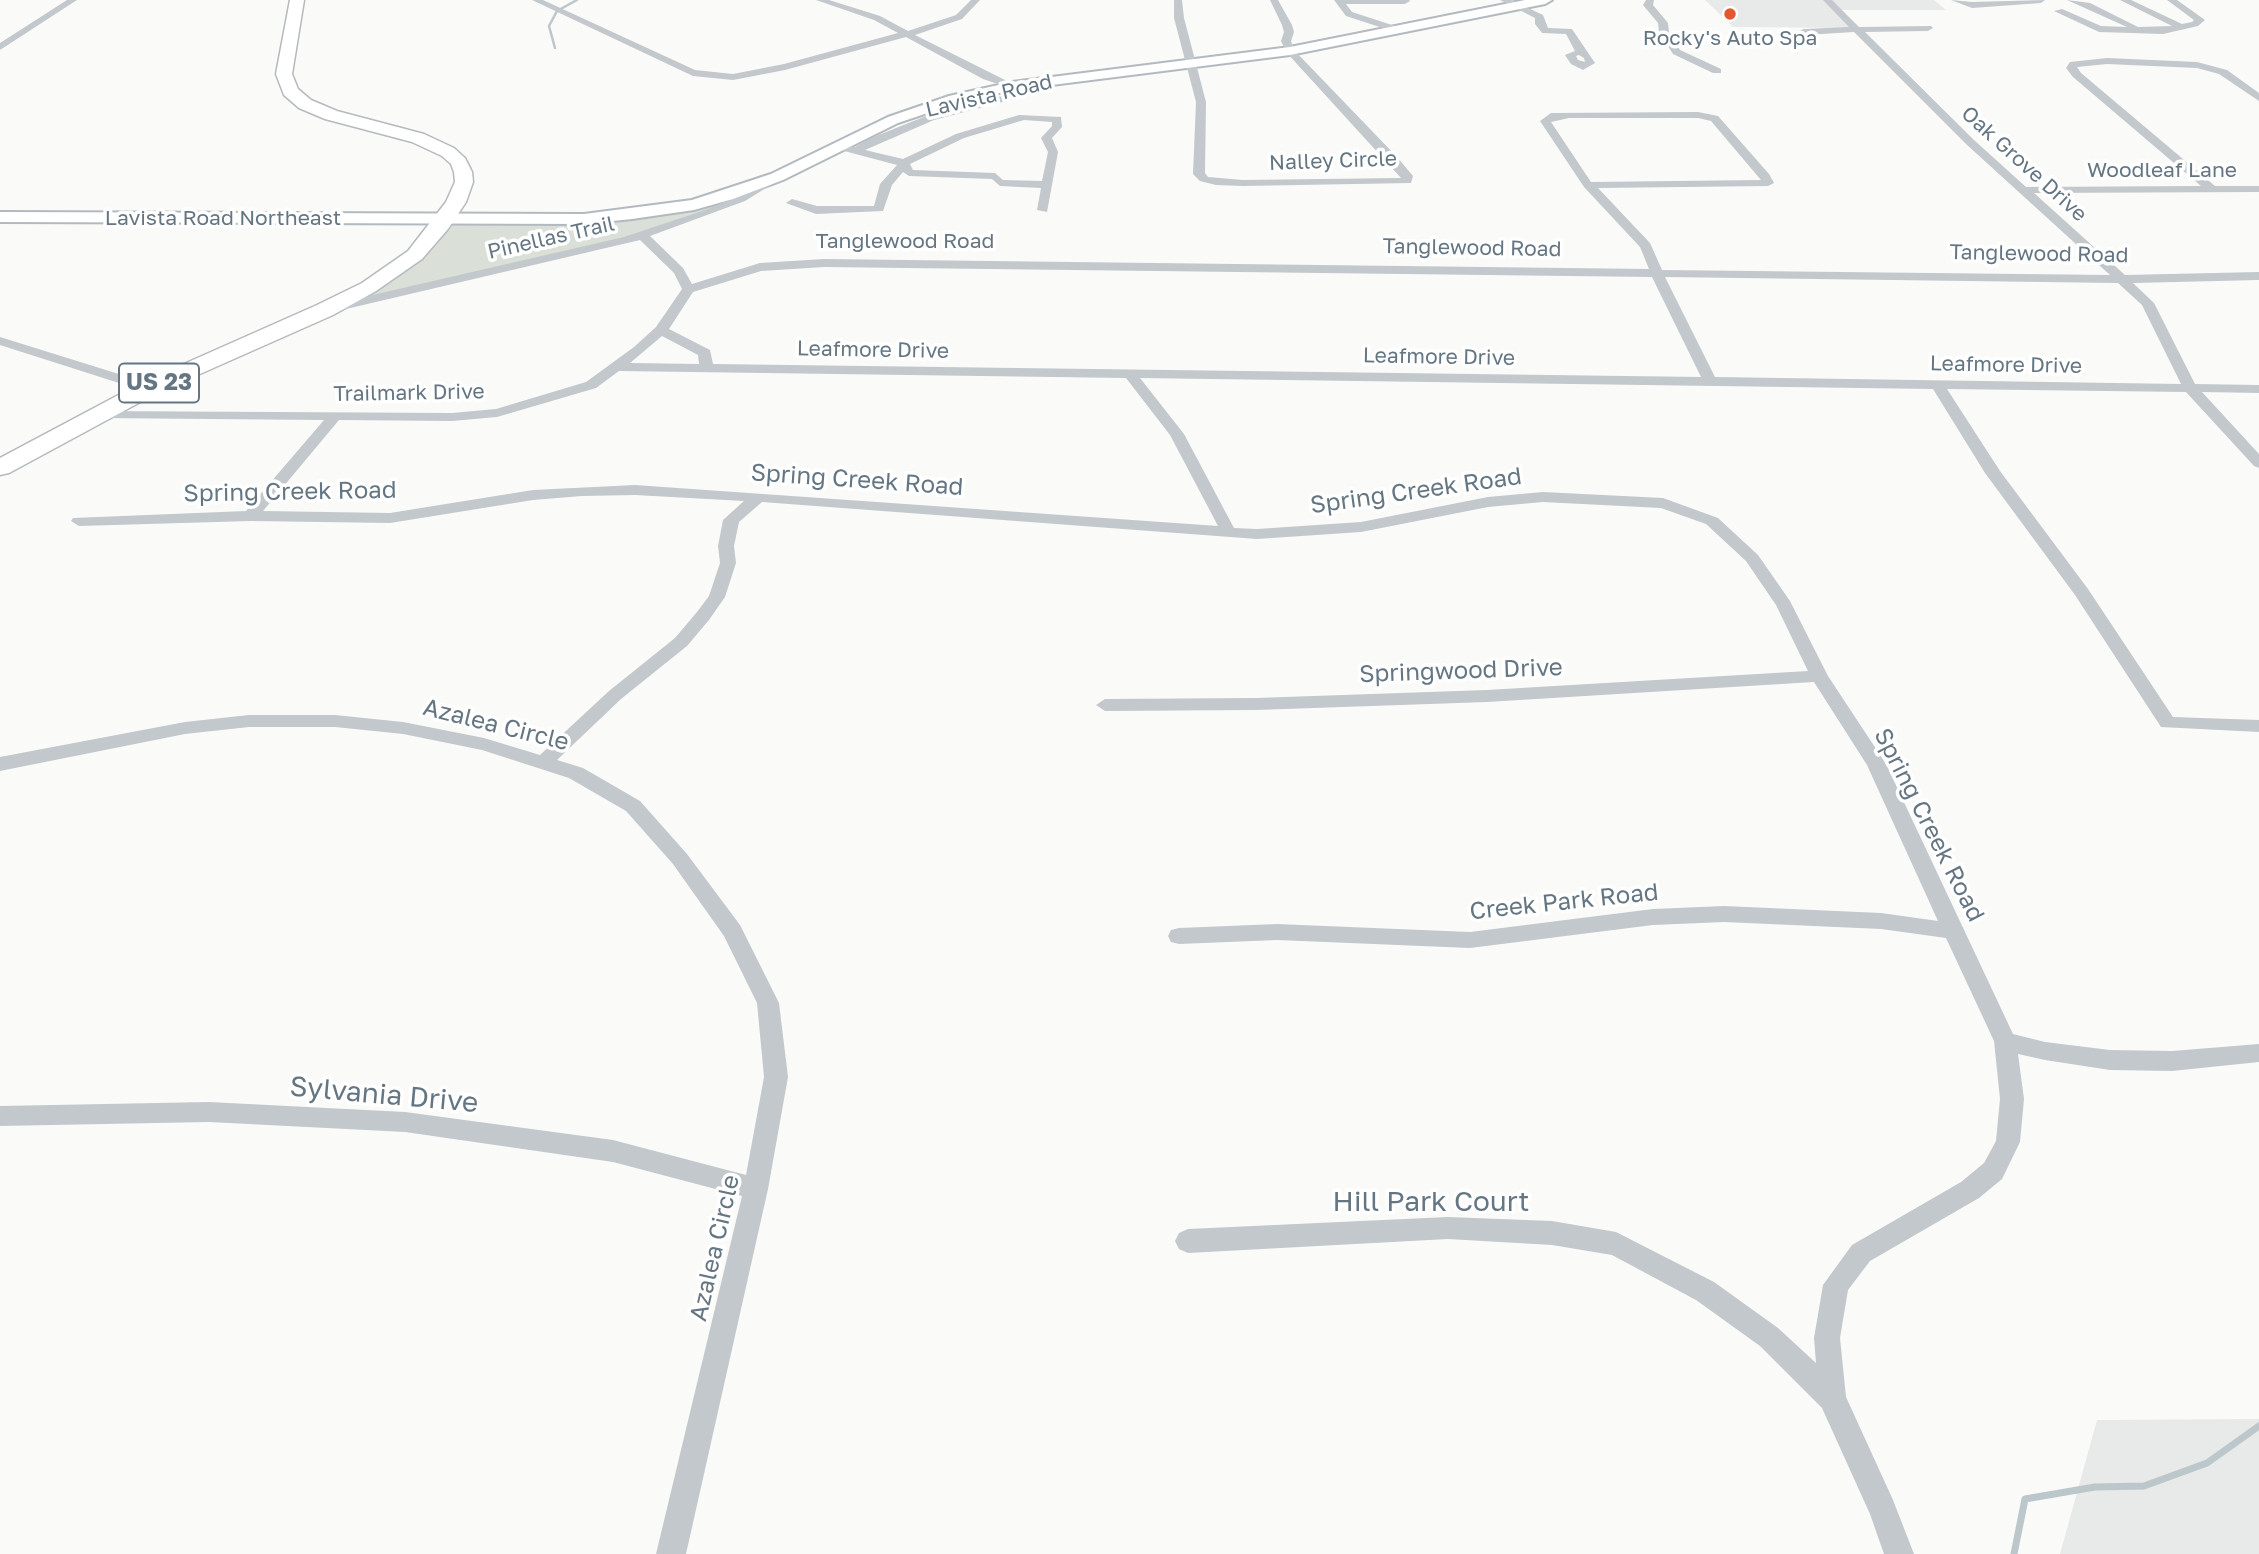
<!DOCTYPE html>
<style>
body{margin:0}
canvas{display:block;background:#fafaf8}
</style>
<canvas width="2259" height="1554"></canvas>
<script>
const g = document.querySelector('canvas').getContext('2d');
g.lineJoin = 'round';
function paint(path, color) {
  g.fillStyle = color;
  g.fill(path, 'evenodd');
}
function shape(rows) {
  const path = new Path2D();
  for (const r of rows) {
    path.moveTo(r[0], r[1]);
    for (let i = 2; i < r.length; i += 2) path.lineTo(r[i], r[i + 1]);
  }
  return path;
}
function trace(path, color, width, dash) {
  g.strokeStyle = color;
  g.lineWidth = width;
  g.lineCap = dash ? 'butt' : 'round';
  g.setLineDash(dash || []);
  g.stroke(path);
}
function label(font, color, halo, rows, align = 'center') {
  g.font = font + ' "Golos Text",sans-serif';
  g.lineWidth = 7;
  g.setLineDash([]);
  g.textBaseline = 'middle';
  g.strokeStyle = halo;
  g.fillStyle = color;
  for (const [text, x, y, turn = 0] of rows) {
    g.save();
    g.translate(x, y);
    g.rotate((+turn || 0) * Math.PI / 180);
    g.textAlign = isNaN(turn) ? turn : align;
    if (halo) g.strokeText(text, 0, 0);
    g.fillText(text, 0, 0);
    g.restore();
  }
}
paint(shape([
 [1705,0,1934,0,1946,10,1838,10,1852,28,1733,27],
 [2259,1419,2259,1554,2060,1554,2097,1420]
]), '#e8e9e9');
paint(shape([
 [727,195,741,199,628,240,348,303,441,225,531,219,584,219]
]), '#dadfd7');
trace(shape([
 [555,48,549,26,557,11,577,0]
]), '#bbc7cb', 2.5);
trace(shape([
 [2014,1554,2025,1499,2095,1487,2144,1486,2207,1463,2259,1426]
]), '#bbc7cb', 7);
const secondary = shape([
 [1525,0,1552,0,1545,4,1290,55,1012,90,954,104,898,123,783,180,733,199,694,210,632,219,584,224,0,222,0,212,584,214,692,200,771,174,888,117,949,96,1012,82,1290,47,1525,0]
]);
const primary = shape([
 [290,0,304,0,292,74,298,89,311,100,337,111,424,134,454,148,465,158,472,172,473,182,466,202,448,229,422,259,376,291,333,315,157,393,9,473,0,475,0,458,141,383,317,305,362,283,408,251,446,202,455,182,454,172,451,164,442,156,412,142,325,119,299,108,284,95,276,74,290,0]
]);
trace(secondary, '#b3babf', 4);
trace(primary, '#b5babe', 3);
paint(shape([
 [67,0,77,0,0,50,0,43,67,0],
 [532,0,543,0,695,70,733,74,784,64,898,33,874,20,816,0,829,0,880,16,908,31,956,15,971,0,980,0,962,19,915,35,1017,86,1012,89,983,79,906,37,785,70,733,80,693,76,532,0],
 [1174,0,1182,0,1184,18,1206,102,1205,173,1208,177,1243,180,1401,178,1287,53,1281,41,1284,32,1282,25,1270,0,1278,0,1292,25,1294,32,1291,41,1294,50,1397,157,1413,176,1411,183,1243,186,1216,185,1200,181,1193,174,1196,102,1174,18,1174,0],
 [1334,0,1409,0,1410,1,1405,4,1346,4,1352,12,1401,28,1403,30,1398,33,1346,16,1334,0],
 [1500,0,1511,0,1543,15,1548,28,1572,29,1595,63,1583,70,1571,64,1565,55,1575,51,1566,34,1542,33,1535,24,1535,18,1500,0],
 [1579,55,1584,58,1585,62,1578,60,1576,56,1579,55],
 [1646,0,1654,0,1653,5,1668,23,1669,32,1680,50,1721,69,1721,73,1713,73,1673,54,1659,32,1658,23,1643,5,1646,0],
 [1823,0,1832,0,1859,27,1931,26,1933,28,1928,31,1865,32,1974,140,2026,187,2201,186,2073,77,2066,68,2070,62,2107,58,2197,62,2227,70,2259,93,2259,101,2219,74,2197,68,2107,64,2077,67,2081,73,2215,186,2259,186,2259,192,2034,193,2125,275,2259,272,2259,280,2133,283,2154,303,2195,384,2259,385,2259,393,2202,392,2259,454,2259,468,2254,466,2186,392,1947,389,2000,471,2088,589,2173,717,2259,720,2259,732,2161,727,2075,595,1985,473,1933,389,1140,378,1184,434,1234,528,1257,529,1361,522,1488,497,1543,492,1663,498,1718,518,1758,555,1790,601,1828,676,1886,764,2013,1034,2045,1042,2110,1050,2172,1051,2259,1044,2259,1062,2172,1071,2110,1070,2045,1060,2018,1054,2024,1099,2020,1142,2002,1179,1979,1198,1870,1261,1848,1290,1840,1338,1846,1397,1893,1500,1914,1554,1884,1554,1870,1514,1822,1408,1760,1346,1696,1300,1612,1255,1552,1245,1448,1239,1188,1253,1179,1249,1175,1241,1179,1233,1188,1229,1448,1217,1552,1221,1616,1232,1714,1282,1778,1328,1816,1363,1814,1338,1823,1285,1852,1245,1961,1182,1984,1163,1996,1141,2000,1099,1994,1041,1946,938,1881,929,1724,922,1653,925,1470,948,1277,940,1179,944,1171,942,1168,936,1171,930,1179,928,1277,924,1470,932,1653,909,1724,906,1881,913,1938,921,1867,765,1814,682,1487,702,1256,710,1105,711,1096,705,1105,699,1256,698,1487,690,1808,671,1776,605,1746,561,1706,524,1661,508,1543,502,1488,507,1361,532,1257,539,762,502,739,522,734,546,736,563,725,597,709,620,687,646,621,699,557,760,583,768,640,801,687,854,740,925,779,1003,788,1077,768,1189,686,1554,656,1554,742,1196,613,1162,405,1132,209,1122,0,1126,0,1106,209,1102,405,1112,613,1140,746,1175,764,1077,757,1003,724,936,673,864,626,811,569,778,482,750,403,734,335,727,249,727,185,734,0,771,0,757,185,722,249,715,335,715,403,722,484,738,540,755,609,691,675,638,697,612,709,596,720,563,718,546,723,520,744,501,635,495,582,496,533,500,390,523,251,521,79,526,71,521,73,518,246,511,324,420,98,418,93,417,91,414,93,411,452,413,496,409,586,382,634,347,656,327,682,289,674,273,640,240,329,313,322,309,329,305,624,237,705,210,737,197,775,175,781,178,779,180,745,201,650,236,683,268,692,284,760,263,824,259,1649,269,1640,247,1584,187,1540,121,1551,113,1698,112,1718,116,1769,174,1774,183,1768,186,1598,188,1650,243,1662,270,2110,275,1966,144,1854,32,1805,35,1787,39,1787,35,1804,29,1849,27,1823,0],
 [1569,118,1698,118,1711,121,1761,180,1591,182,1551,122,1569,118],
 [824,267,1652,277,1701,377,713,364,710,350,669,329,693,292,761,271,824,267],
 [1665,277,2118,283,2142,305,2181,384,1715,377,1665,277],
 [662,336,698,355,699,364,630,363,662,336],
 [619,371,1126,378,1170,435,1218,526,635,485,533,490,390,513,263,511,339,420,452,421,497,417,596,388,619,371],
 [1951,0,1972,2,2045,0,2041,3,1972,8,1951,0],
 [2067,0,2090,3,2138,27,2172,26,2120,0,2131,0,2182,24,2192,22,2194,20,2167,0,2177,0,2205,20,2198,26,2163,34,2099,32,2054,11,2062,9,2101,26,2127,27,2067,0],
 [1025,90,1030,93,1029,95,934,120,865,150,903,159,956,134,1019,115,1061,117,1062,127,1052,138,1058,152,1047,212,1037,210,1041,188,1000,186,992,179,909,176,903,172,892,185,883,211,816,214,786,203,792,199,817,206,874,206,880,184,897,165,833,148,833,144,855,147,866,140,926,116,1025,90],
 [1024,120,1052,122,1052,126,1041,138,1048,152,1042,181,1003,180,995,173,913,170,910,164,964,138,1024,120],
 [0,337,154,385,156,388,149,392,144,391,0,345,0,337]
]), '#c3c8cc');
paint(secondary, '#fff');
paint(primary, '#fff');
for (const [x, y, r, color] of [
 [1730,14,7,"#e4572e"]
]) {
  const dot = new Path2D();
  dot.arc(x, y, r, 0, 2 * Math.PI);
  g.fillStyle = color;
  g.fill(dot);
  trace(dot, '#fff', 2.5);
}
label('21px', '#657683', '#fff', [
 ["Rocky's Auto Spa",1730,38]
]);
label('21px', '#657683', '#fff', [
 ["Lavista Road",989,96,-13],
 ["Nalley Circle",1333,161,-2],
 ["Oak Grove Drive",2024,164,42],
 ["Woodleaf Lane",2162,170],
 ["Lavista Road Northeast",223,218],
 ["Pinellas Trail",551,238,-13],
 ["Tanglewood Road",905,241],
 ["Tanglewood Road",1472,248,1],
 ["Tanglewood Road",2039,254,1],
 ["Leafmore Drive",873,350,1],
 ["Leafmore Drive",1439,357,1],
 ["Leafmore Drive",2006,365,1],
 ["Trailmark Drive",409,393,-1]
]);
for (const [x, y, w] of [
 [159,383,80]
]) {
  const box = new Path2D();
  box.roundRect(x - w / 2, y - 19.5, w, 39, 5);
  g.fillStyle = '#fff';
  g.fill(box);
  trace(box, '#657683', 2);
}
label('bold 23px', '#657683', null, [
 ["US 23",159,383]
]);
label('24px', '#657683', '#fff', [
 ["Spring Creek Road",857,480,4],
 ["Spring Creek Road",1416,491,-8],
 ["Spring Creek Road",290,492,-1],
 ["Springwood Drive",1461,671,-2],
 ["Azalea Circle",496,725,14],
 ["Spring Creek Road",1929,825,63],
 ["Creek Park Road",1564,902,-6],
 ["Azalea Circle",715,1248,-77]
]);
label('28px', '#657683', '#fff', [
 ["Sylvania Drive",384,1095,5],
 ["Hill Park Court",1431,1202]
]);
</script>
